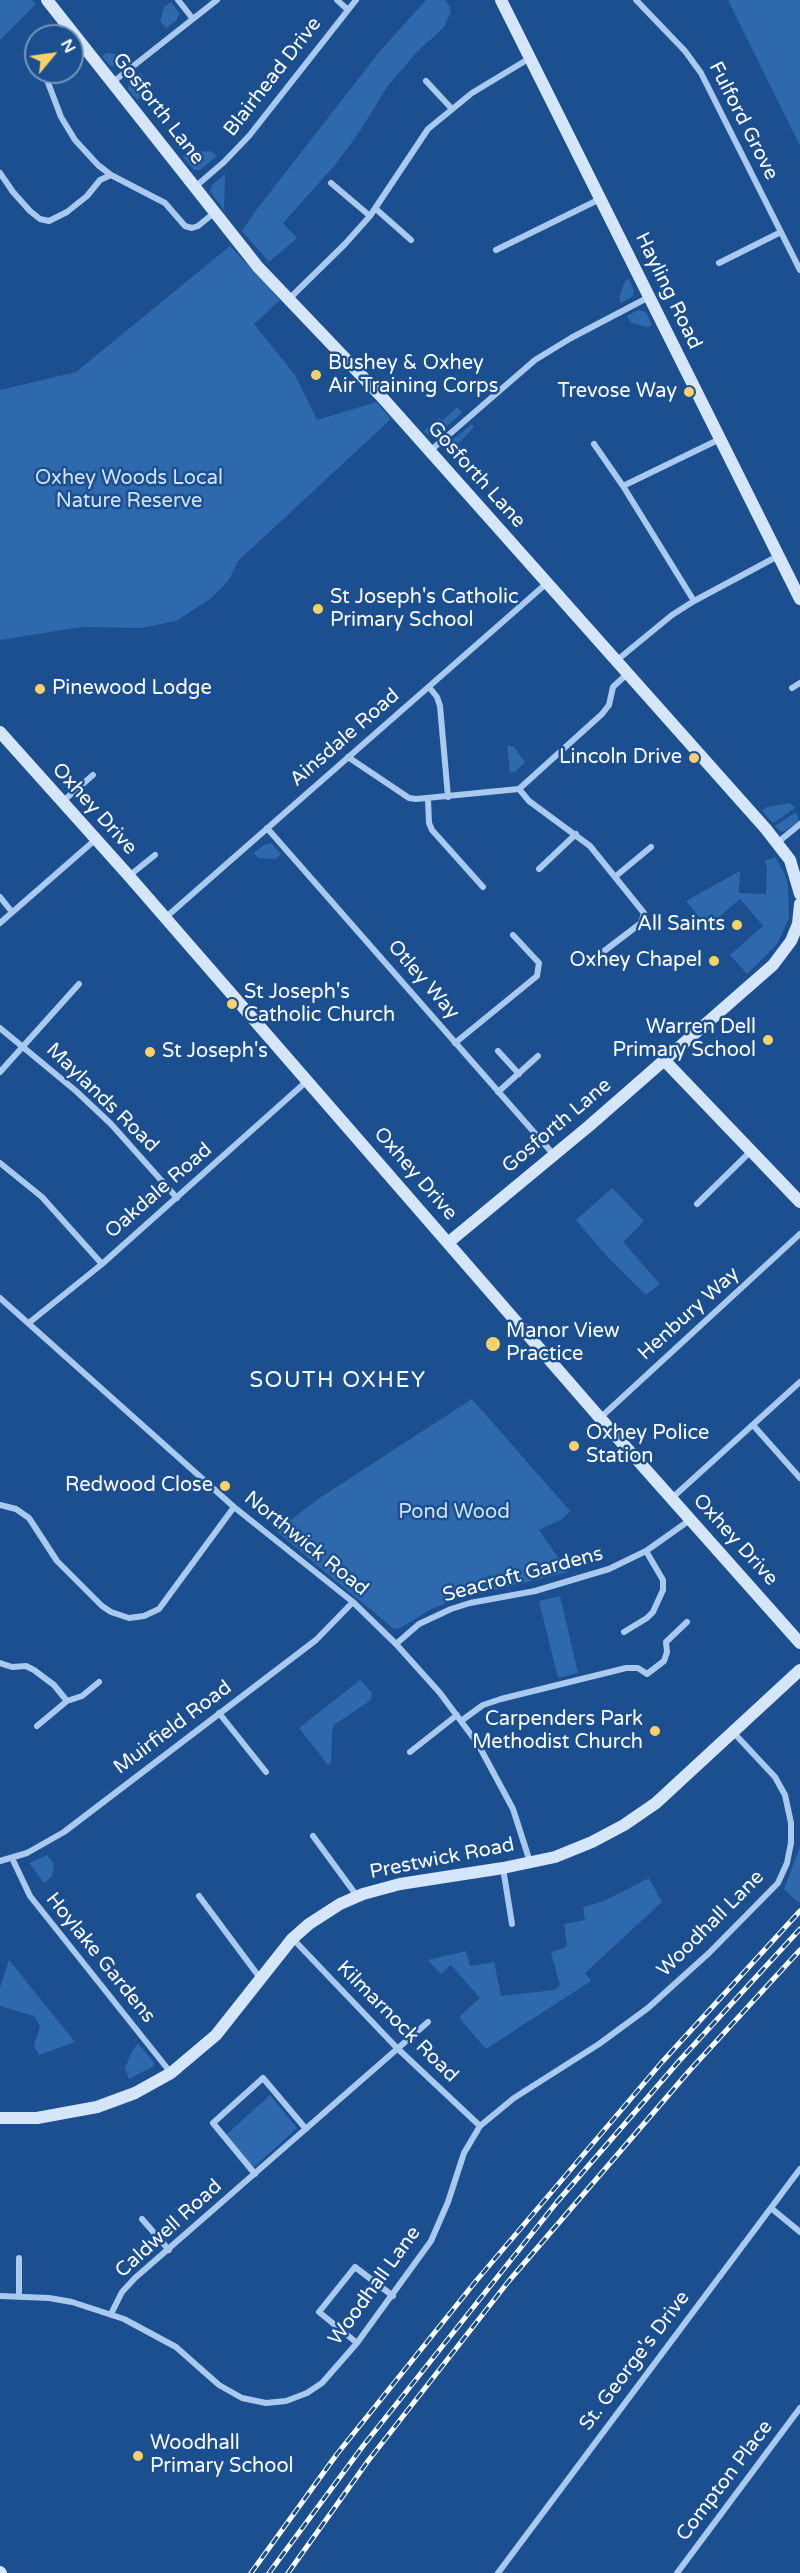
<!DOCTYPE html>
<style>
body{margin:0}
#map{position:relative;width:800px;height:2573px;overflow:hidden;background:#1b4f8f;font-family:"Varela Round",sans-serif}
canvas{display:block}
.north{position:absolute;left:24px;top:24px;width:60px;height:60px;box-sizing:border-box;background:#1b4f8f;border:2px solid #7695bc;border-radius:50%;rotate:61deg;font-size:16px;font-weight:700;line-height:24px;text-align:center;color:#fff}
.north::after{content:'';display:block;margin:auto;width:21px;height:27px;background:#ffd166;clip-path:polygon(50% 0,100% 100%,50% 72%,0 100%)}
</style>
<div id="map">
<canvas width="800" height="2573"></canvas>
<div class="north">N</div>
</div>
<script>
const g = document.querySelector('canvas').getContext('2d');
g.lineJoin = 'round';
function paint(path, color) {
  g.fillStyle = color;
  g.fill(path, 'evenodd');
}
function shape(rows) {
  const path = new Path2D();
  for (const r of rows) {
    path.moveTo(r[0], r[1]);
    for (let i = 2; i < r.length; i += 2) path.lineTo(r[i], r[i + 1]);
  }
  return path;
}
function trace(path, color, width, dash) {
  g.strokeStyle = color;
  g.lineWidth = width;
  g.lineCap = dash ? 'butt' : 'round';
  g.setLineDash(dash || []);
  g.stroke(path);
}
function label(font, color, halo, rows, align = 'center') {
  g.font = font + ' "Varela Round",sans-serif';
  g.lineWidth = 5;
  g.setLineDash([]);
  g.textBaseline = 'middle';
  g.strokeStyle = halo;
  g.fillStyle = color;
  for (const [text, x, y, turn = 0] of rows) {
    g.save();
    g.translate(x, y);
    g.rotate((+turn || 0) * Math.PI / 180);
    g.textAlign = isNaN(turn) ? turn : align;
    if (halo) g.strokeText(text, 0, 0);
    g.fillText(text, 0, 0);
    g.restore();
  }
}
paint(shape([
 [0,0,32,0,36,4,0,40],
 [426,0,445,0,450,7,451,11,444,27,417,52,387,87,360,131,335,165,283,223,297,238,269,262,242,231,257,209,380,51],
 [728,0,800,0,800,146],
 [171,2,179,13,177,20,166,28,160,21,164,7],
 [107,53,125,55,127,59,118,66,110,66,102,56],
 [141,73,143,76,141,96,137,100,128,89,129,81],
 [210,151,217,156,200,170,194,170,183,157,189,152],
 [225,174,224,210,210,191,212,185],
 [230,246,280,300,254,324,295,375,317,420,376,402,391,419,238,561,229,580,210,599,176,621,141,628,81,627,0,640,0,390,76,372],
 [629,279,634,290,633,296,621,303,619,298,625,281],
 [638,310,646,312,652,325,647,327,631,323,627,316],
 [457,407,462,413,439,433,428,435,424,431,439,418,442,421],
 [472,424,474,427,447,456,449,443],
 [507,745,514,747,525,762,515,772,510,772],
 [790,803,795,808,773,823,762,811,767,807],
 [796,812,799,821,783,832,780,831,775,826],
 [271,843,281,854,275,859,258,858,254,853,264,845],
 [775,857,785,874,788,886,789,918,777,944,747,974,730,955,763,926,740,899,707,927,686,901,740,871,739,893,766,894,767,869,765,861],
 [612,1188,644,1221,623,1242,660,1284,646,1295,605,1254,576,1220],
 [472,1399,570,1511,562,1519,539,1530,568,1572,454,1600,431,1609,401,1628,394,1629,276,1531,321,1497],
 [560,1596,578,1673,558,1678,539,1601],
 [360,1680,372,1693,371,1700,334,1725,332,1732,331,1764,328,1765,299,1728],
 [800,1847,800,1901,799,1903,784,1889],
 [47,1855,54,1864,52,1877,44,1883,29,1863],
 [649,1878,662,1902,585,1973,591,1981,486,2049,461,2020,460,2016,480,1998,451,1965,441,1974,428,1960,466,1951,470,1966,494,1962,501,1996,555,1990,560,1985,551,1952,567,1947,564,1924,585,1920,583,1907,604,1901],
 [9,1960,75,2042,39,2055,34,2046,40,2026,34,2016,0,2006,0,1988],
 [138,2043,154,2063,154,2066,129,2079,125,2068,132,2051],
 [270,2095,297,2128,253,2168,226,2135]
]), '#2e69ad');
trace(shape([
 [178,0,193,19],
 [337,0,347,9],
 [636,0,685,51,701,73,800,270],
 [44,72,61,117,75,140,98,165,111,175,165,203,185,226,192,228,198,226,214,213],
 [426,81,452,109],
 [113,82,217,0],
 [0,173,13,192,30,211,40,219,49,221,67,212,87,196,100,180,111,175],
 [331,183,370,216],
 [195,187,224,162,249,136,356,0],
 [376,209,411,240],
 [496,250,600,199],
 [719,263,781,232],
 [289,299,345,244,370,216,428,129,472,93,530,58],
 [720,439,623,486,694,601,778,556],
 [594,444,623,486],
 [430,451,535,360,571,338,649,297],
 [616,661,672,615,694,601],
 [429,687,437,697,440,706,448,797],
 [792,688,800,683],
 [348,757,409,798,416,799,519,789,602,714,609,705,613,687,627,674],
 [519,789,529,801,590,846,644,913,641,923,595,958],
 [428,799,429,823,432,830,483,887],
 [62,802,93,775],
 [267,828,554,1155],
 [777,843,800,824],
 [539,869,576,834],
 [129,876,155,855],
 [616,876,651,847],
 [0,897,12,912],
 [165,918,547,583],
 [0,923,95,840],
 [0,1028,76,1091,111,1124,177,1198],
 [455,1043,537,976,539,963,513,935],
 [498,1051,519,1074],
 [0,1072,79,984],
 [498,1092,538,1056],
 [0,1163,42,1197,102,1264],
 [697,1204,751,1151],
 [0,1298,234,1507,353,1602,396,1644,440,1693,478,1744,513,1809,530,1862],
 [30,1322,102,1264,307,1081],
 [600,1418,800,1234],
 [753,1425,800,1478],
 [672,1498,800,1382],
 [0,1505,16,1509,29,1518,57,1561,102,1606,111,1612,129,1618,144,1616,159,1609,234,1507],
 [624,1632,647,1618,653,1612,663,1590,663,1580,646,1551],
 [396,1644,419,1624,451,1609,470,1603,535,1591,609,1569,646,1551,690,1520],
 [0,1663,12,1667,26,1666,34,1670,54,1685,67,1701],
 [219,1713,266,1772],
 [461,1721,483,1705,501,1699,626,1668,638,1668,647,1674,664,1661,667,1652,666,1642,687,1622],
 [37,1726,67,1701,82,1696,99,1682],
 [410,1752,457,1715],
 [313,1836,357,1896],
 [12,1858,30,1896,171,2073],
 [0,1861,27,1853,64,1832,316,1640,353,1602],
 [503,1868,512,1924],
 [199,1896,260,1978],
 [293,1939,397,2048,480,2126],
 [255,2174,213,2123,263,2078,306,2129],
 [771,2208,800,2232],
 [142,2219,169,2250],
 [19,2295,19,2258],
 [0,2296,49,2298,72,2302,124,2319,176,2347,219,2385,242,2398,266,2403,286,2401,307,2393,322,2383,357,2343,431,2241,448,2202,464,2153,480,2126,514,2098,599,2044,648,2008,709,1953,778,1883,787,1863,791,1843,791,1823,785,1795,775,1777,733,1732],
 [111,2314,122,2292,135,2278,428,2022],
 [357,2343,319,2312,355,2267,393,2296],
 [498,2573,800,2169],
 [677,2573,800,2408]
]), '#a9c9ee', 6);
trace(shape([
 [47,0,258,267,380,395,766,829,790,860,800,894],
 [501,0,800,599],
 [0,732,129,876,600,1418,800,1643],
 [664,1060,800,1202],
 [449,1242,589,1126,773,965,791,941,798,924,800,904],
 [0,2118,37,2118,97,2107,135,2093,171,2073,216,2035,292,1939,309,1924,340,1904,363,1894,400,1884,503,1868,555,1857,592,1842,624,1825,656,1803,800,1670],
 [0,2572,1,2573]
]), '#d6e6fa', 12);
const rail = shape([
 [251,2573,337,2454,476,2281,662,2062,800,1911],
 [269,2573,363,2446,557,2202,680,2060,800,1929],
 [288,2573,368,2461,508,2282,690,2070,800,1950]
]);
trace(rail, '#fff', 5);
trace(rail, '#1b4f8f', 3, [9]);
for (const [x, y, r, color] of [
 [316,375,6,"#ffd166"],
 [689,392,6,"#ffd166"],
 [318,609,6,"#ffd166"],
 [40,689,6,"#ffd166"],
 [694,758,6,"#ffd166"],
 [737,925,6,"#ffd166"],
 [714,961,6,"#ffd166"],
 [232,1004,6,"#ffd166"],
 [768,1040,6,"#ffd166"],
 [150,1052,6,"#ffd166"],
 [493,1344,8,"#ffd166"],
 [574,1446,6,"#ffd166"],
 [225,1486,6,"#ffd166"],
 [655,1731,6,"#ffd166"],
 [138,2456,6,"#ffd166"]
]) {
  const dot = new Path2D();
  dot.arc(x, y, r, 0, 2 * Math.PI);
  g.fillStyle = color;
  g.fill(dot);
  trace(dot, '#1b4f8f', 2);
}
label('20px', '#fff', '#1b4f8f', [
 ["Blairhead Drive",273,77,-52],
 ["Gosforth Lane",158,109,52],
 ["Fulford Grove",743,121,63],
 ["Hayling Road",668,291,64],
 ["Gosforth Lane",476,475,48],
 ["Ainsdale Road",345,738,-41],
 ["Oxhey Drive",94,809,48],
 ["Otley Way",423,980,49],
 ["Maylands Road",102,1098,44],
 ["Gosforth Lane",557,1126,-40],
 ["Oxhey Drive",415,1174,49],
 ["Oakdale Road",159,1191,-41],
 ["Henbury Way",689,1314,-42],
 ["Oxhey Drive",735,1540,48],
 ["Northwick Road",306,1544,39],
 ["Seacroft Gardens",523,1575,-15],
 ["Muirfield Road",173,1728,-37],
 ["Prestwick Road",442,1859,-11],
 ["Woodhall Lane",711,1924,-45],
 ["Hoylake Gardens",100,1958,51],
 ["Kilmarnock Road",397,2022,45],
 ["Caldwell Road",169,2229,-42],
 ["Woodhall Lane",375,2286,-54],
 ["St. George's Drive",635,2361,-53],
 ["Compton Place",725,2481,-53]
]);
label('20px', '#fff', '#1b4f8f', [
 ["Bushey & Oxhey",328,364],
 ["Air Training Corps",328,387],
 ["Trevose Way",677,392,"right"],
 ["St Joseph's Catholic",330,598],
 ["Primary School",330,621],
 ["Pinewood Lodge",52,689],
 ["Lincoln Drive",682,758,"right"],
 ["All Saints",725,925,"right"],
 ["Oxhey Chapel",702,961,"right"],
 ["St Joseph's",244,993],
 ["Catholic Church",244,1016],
 ["Warren Dell",756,1028,"right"],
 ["Primary School",756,1051,"right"],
 ["St Joseph's",162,1052],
 ["Manor View",506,1332],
 ["Practice",506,1355],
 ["Oxhey Police",586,1434],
 ["Station",586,1457],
 ["Redwood Close",213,1486,"right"],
 ["Carpenders Park",643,1720,"right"],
 ["Methodist Church",643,1743,"right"],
 ["Woodhall",150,2444],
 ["Primary School",150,2467]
], 'left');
label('20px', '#cfe3fa', '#1b4f8f', [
 ["Oxhey Woods Local",129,479],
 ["Nature Reserve",129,502],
 ["Pond Wood",454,1513]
]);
g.letterSpacing = '1.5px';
label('22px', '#fff', '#1b4f8f', [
 ["SOUTH OXHEY",338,1381]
]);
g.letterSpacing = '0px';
</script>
